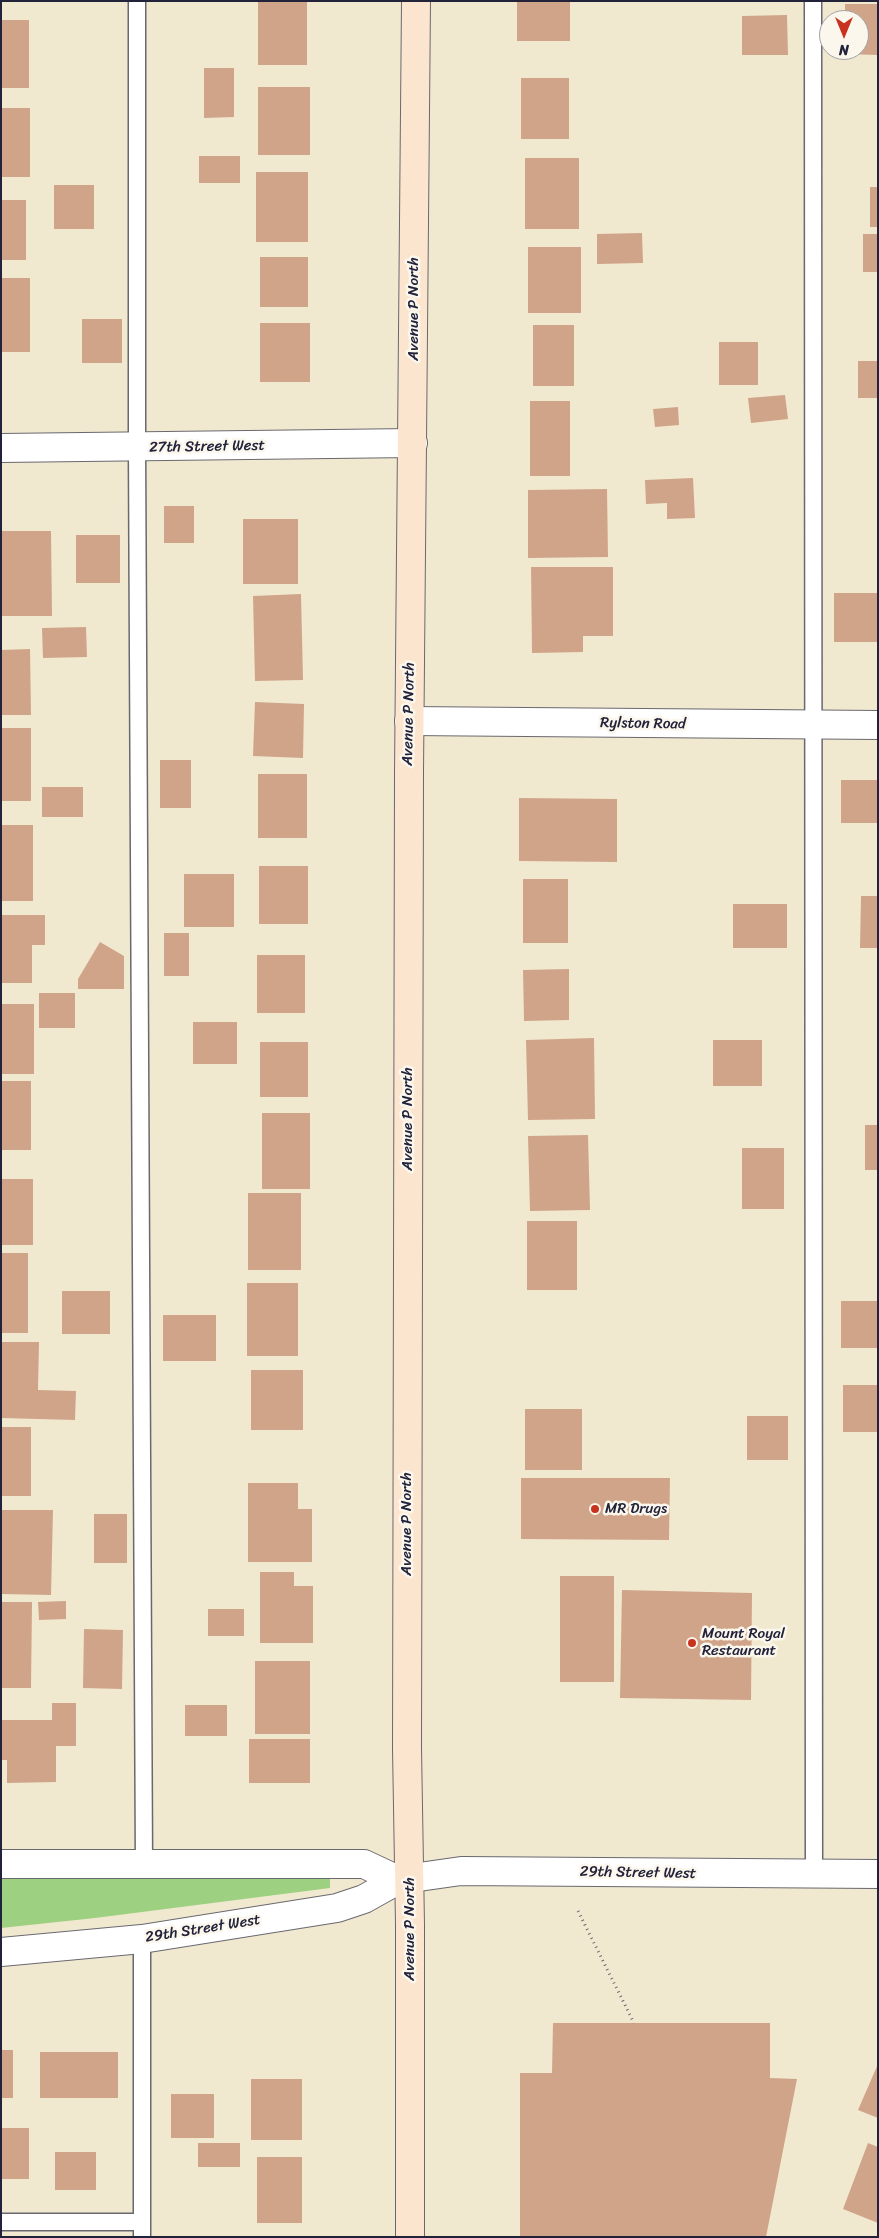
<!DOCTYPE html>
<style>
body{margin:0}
#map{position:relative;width:879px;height:2238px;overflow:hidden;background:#f0e9d0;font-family:Sriracha,sans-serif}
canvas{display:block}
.frame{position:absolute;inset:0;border:2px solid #22223b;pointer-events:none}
.north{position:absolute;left:819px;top:10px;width:50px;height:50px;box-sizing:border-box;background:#fbf7ec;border:1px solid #a4a2a5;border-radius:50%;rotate:180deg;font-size:14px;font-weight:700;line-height:20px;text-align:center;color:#22223b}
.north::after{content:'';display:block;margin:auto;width:18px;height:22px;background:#c8321e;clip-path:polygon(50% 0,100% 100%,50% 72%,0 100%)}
</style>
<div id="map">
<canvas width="879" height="2238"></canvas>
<div class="frame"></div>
<div class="north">N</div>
</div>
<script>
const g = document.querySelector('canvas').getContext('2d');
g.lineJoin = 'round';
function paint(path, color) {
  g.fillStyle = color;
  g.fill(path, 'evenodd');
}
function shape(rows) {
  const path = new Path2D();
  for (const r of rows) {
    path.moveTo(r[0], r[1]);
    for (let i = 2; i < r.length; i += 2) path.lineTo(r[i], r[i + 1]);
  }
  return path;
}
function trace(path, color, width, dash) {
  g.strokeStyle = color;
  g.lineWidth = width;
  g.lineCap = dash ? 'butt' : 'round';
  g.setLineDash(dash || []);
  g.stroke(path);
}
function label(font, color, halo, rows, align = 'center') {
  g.font = font + ' Sriracha,sans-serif';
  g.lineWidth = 5;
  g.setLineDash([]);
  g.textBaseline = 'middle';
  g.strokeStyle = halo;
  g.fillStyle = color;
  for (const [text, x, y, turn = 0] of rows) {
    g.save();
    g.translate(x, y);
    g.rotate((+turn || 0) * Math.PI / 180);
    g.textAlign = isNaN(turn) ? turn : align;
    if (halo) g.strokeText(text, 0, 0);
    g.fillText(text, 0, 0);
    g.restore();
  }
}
paint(shape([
 [1,1879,330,1879,330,1888,95,1918,1,1928]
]), '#9dd080');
paint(shape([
 [258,1,307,1,307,65,258,65],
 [517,1,570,1,570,41,517,41],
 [845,4,878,4,878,55,845,54,845,50,859,50,859,20,845,20],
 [787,15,788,55,742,55,742,16],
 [1,20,29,20,29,88,1,88],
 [204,68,234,68,234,117,204,118],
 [521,78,569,78,569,139,521,139],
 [258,87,310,87,310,155,258,155],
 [1,108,30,108,30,177,1,177],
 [199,156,240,156,240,183,199,183],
 [525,158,579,158,579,229,525,229],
 [256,172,308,172,308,242,256,242],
 [54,185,94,185,94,229,54,229],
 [870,187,878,187,878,227,870,227],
 [1,200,26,200,26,260,1,260],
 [642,233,643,263,597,264,597,234],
 [863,234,878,234,878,272,863,272],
 [528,247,581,247,581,313,528,313],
 [260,257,308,257,308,307,260,307],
 [1,278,30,278,30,352,1,352],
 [82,319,122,319,122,363,82,363],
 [260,323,310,323,310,382,260,382],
 [533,325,574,325,574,386,533,386],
 [719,342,758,342,758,385,719,385],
 [858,361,878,361,878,398,858,398],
 [785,395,788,419,751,423,748,398],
 [530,401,570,401,570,476,530,476],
 [678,407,679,425,655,427,653,409],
 [693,478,695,518,667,519,667,503,646,504,645,480],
 [607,489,608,557,528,558,528,490],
 [164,506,194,506,194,543,164,543],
 [243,519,298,519,298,584,243,584],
 [1,531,51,531,52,616,1,616],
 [76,535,120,535,120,583,76,583],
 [531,567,613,567,613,636,583,636,583,652,532,653],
 [834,593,878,593,878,642,834,642],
 [301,594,303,680,255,681,253,596],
 [86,627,87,657,43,658,42,628],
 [30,649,31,715,1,715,1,650],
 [255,702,304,704,303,758,253,756],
 [1,728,31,728,31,801,1,801],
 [160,760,191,760,191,808,160,808],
 [258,774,307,774,307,838,258,838],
 [841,780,878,780,878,823,841,823],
 [42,787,83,787,83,817,42,817],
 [519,798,617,799,617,862,519,861],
 [1,825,33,825,33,901,1,901],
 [259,866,308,866,308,924,259,924],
 [184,874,234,874,234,927,184,927],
 [523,879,568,879,568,943,523,943],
 [861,896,878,896,878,948,860,948],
 [733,904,787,904,787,948,733,948],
 [1,915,45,915,45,945,32,945,32,983,1,983],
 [164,933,189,933,189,976,164,976],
 [100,942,124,956,124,989,78,989,78,979],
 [257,955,305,955,305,1013,257,1013],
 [569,969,569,1020,524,1021,523,970],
 [39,993,75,993,75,1028,39,1028],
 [1,1004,34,1004,34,1074,1,1074],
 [193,1022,237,1022,237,1064,193,1064],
 [594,1038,595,1119,528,1120,526,1040],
 [713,1040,762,1040,762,1086,713,1086],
 [260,1042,308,1042,308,1097,260,1097],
 [1,1081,31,1081,31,1150,1,1150],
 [262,1113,310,1113,310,1189,262,1189],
 [865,1125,878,1125,878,1170,865,1170],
 [588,1135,590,1210,530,1211,528,1136],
 [742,1148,784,1148,784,1209,742,1209],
 [1,1179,33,1179,33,1245,1,1245],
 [248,1193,301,1193,301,1270,248,1270],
 [527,1221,577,1221,577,1290,527,1290],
 [1,1253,28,1253,28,1333,1,1333],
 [247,1283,298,1283,298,1356,247,1356],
 [62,1291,110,1291,110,1334,62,1334],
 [841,1301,878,1301,878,1348,841,1348],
 [163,1315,216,1315,216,1361,163,1361],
 [1,1342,39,1342,38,1390,76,1391,75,1420,1,1418],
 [251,1370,303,1370,303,1430,251,1430],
 [843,1385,878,1385,878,1432,843,1432],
 [525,1409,582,1409,582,1470,525,1470],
 [747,1416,788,1416,788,1460,747,1460],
 [1,1427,31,1427,31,1496,1,1496],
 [521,1478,670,1478,669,1540,521,1539],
 [248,1483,298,1483,298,1509,312,1509,312,1562,248,1562],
 [1,1510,53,1510,51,1595,1,1594],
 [94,1514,127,1514,127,1563,94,1563],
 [260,1572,294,1572,294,1586,313,1586,313,1643,260,1643],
 [560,1576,614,1576,614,1682,560,1682],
 [622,1590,752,1593,751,1700,620,1698],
 [66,1601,66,1619,39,1620,38,1602],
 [1,1602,32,1602,31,1688,1,1688],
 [208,1609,244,1609,244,1636,208,1636],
 [84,1629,123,1630,122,1689,83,1688],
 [255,1661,310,1661,310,1734,255,1734],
 [52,1703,76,1703,76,1746,56,1746,56,1782,7,1783,7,1760,1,1760,1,1720,52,1720],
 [185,1705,227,1705,227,1736,185,1736],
 [249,1739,310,1739,310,1783,249,1783],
 [553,2023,770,2023,770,2078,797,2079,766,2237,520,2237,520,2073,552,2073],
 [1,2050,13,2050,13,2098,1,2098],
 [40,2052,118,2052,118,2098,40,2098],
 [878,2064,878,2118,858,2110],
 [251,2079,302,2079,302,2140,251,2140],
 [171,2094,214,2094,214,2138,171,2138],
 [1,2128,29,2128,29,2179,1,2179],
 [198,2143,240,2143,240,2167,198,2167],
 [868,2143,878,2147,878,2223,843,2209],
 [55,2152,96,2152,96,2190,55,2190],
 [257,2157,302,2157,302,2223,257,2223]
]), '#d0a489');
const service = shape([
 [137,1,137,448,144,1864],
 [813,1,814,1874],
 [1,2222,142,2222],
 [142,2237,142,1939]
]);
const minor = shape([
 [1,448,413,443],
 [409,721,878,725],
 [398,1880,461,1871,878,1874]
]);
const tertiary = shape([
 [1,1864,364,1864,398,1880],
 [1,1952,142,1939,337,1908,364,1899,398,1880]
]);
const secondary = shape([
 [410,2237,410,1925,407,1748,409,772,416,1]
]);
trace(service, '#6a686f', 19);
trace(minor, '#6a686f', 30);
trace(tertiary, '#6a686f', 30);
trace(secondary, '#6a686f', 30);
trace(shape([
 [578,1911,634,2023]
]), '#6a686f', 3, [1, 4]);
trace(service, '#fff', 16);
trace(minor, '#fff', 28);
trace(tertiary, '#fff', 28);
trace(secondary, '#fce5cf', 28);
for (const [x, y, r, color] of [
 [595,1509,5,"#c8321e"],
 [692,1643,5,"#c8321e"]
]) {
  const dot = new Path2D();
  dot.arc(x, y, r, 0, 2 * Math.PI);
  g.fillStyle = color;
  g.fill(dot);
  trace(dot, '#fbf7ec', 2);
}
label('15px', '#22223b', '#fbf7ec', [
 ["Avenue P North",414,309,-90],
 ["27th Street West",207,447,-1],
 ["Avenue P North",409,714,-89],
 ["Rylston Road",643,724,1],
 ["Avenue P North",408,1119,-90],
 ["Avenue P North",407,1524,-90],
 ["29th Street West",638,1873,1],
 ["29th Street West",203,1929,-9],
 ["Avenue P North",410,1929,-90]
]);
label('15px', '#22223b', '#fbf7ec', [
 ["MR Drugs",605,1509],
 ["Mount Royal",702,1634],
 ["Restaurant",702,1651]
], 'left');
</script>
